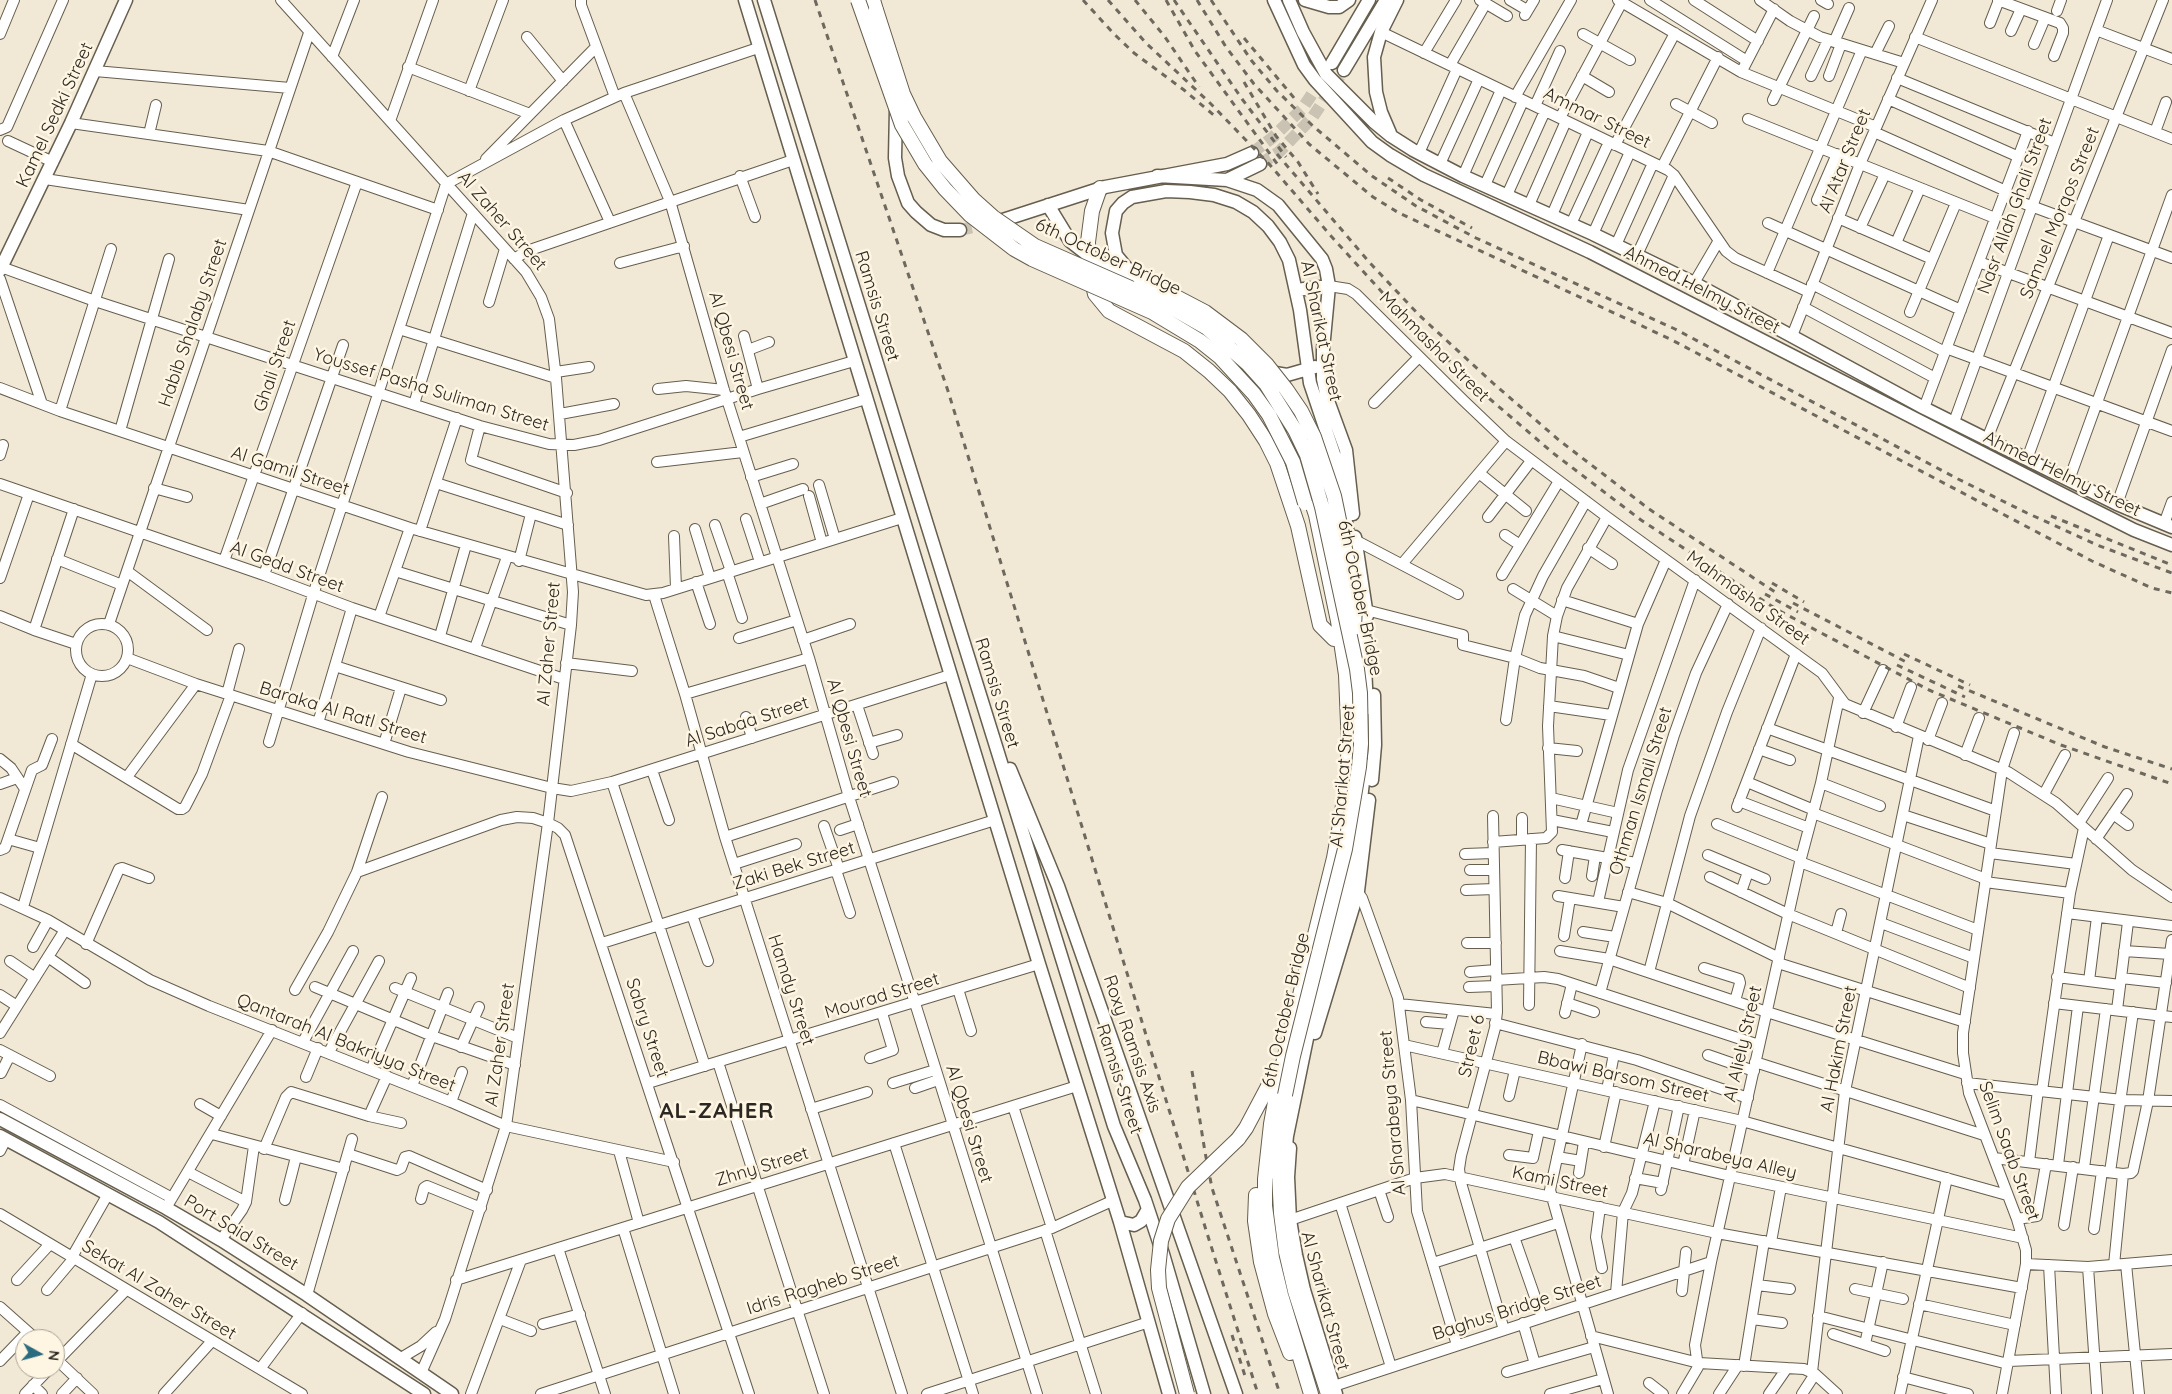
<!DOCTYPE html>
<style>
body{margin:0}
#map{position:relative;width:2172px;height:1394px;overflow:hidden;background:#f1e8d6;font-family:Quicksand,sans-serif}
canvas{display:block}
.north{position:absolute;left:15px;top:1329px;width:50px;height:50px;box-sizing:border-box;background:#fef5e3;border:1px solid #aaa396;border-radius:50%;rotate:97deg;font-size:14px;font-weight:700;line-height:20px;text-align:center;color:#2c2922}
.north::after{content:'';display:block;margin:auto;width:18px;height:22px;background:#2b6b7f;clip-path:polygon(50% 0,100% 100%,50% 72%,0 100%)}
</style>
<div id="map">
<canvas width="2172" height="1394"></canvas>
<div class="north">N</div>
</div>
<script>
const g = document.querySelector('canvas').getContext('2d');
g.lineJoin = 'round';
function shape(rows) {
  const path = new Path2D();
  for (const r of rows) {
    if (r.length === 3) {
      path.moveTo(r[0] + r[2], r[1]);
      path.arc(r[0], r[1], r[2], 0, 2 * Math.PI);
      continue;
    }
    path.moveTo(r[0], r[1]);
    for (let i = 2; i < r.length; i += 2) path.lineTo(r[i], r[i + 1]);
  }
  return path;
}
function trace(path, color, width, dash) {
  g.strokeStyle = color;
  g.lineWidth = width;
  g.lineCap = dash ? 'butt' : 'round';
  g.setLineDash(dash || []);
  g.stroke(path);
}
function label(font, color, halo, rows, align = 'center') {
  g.font = font + ' Quicksand,sans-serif';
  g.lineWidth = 5;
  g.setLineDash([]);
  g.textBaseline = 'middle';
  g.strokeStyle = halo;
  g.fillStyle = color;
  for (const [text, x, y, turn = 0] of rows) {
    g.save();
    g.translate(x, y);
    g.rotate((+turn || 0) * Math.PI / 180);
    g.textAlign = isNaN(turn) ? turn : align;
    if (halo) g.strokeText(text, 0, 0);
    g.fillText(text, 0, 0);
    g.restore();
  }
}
trace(shape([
 [1252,153,1272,138,1302,109,1325,75],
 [1260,164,1279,152,1312,118,1344,70],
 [960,230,991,223]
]), '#cac2b2', 12, [12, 6]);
const minor = shape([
 [281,0,526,272,541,297,549,319,556,378,573,592,571,625,548,823,506,1126,445,1319,421,1373],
 [581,0,581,5,615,97],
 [1480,0,1507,16],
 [1510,0,1527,10],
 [1618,0,1741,72,1876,127],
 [1650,0,1747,61],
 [1694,0,1758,41],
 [1760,0,1790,21,1820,37,1904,63],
 [1821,0,1828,4],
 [1998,0,2060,23,2063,28,2063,33,2054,56],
 [2057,11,2061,0],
 [1525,15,1534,0],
 [1990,23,1999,0],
 [2096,30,2172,59],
 [2011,31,2021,9],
 [1381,32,1668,170,1674,175,1726,251,1735,258,1809,292],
 [0,34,14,0],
 [1583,34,1630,60],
 [527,37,563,81],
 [1915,37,2172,139],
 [1834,42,1849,8],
 [2034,44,2045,18],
 [1424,53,1456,0],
 [1875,54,1889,26],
 [332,57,354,0],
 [1450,65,1486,3],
 [408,67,530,114],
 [1744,67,1774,9],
 [95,71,290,88],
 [1582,76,1609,92],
 [1811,76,1828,40],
 [1829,76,1841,44],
 [1897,78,2055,143],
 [469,91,503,0],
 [624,93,670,201,724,390,809,658,849,797,915,1003,1037,1394],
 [1515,97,1571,0],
 [1888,99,2019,157],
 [1773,100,1814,16],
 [1676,104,1712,123],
 [1535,106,1560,51],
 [1560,118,1622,2],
 [1748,119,1995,218],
 [564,120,610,222],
 [390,121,433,0],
 [71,123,268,151,438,210],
 [0,130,7,127,63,0],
 [1874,132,2006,191],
 [2155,132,2166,102],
 [149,134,156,105],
 [8,141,53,162],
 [1615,145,1675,33],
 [1419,153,1457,69],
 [486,159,596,47],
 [1440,164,1479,79],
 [1662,167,1718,57],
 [740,176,755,217],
 [1463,176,1501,90],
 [45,179,249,210],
 [1485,185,1523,101],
 [1507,195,1545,111],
 [2004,196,2172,258],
 [1817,200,1837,154],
 [1529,205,1566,121],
 [1552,215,1588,132],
 [1838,218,1932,259],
 [1768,223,1961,310],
 [1571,224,1609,142],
 [1860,228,1885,174],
 [1593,234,1630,152],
 [1896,243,1920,188],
 [1616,245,1653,163],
 [1637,255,1674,175],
 [514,259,527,251,793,160],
 [1979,262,2172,333],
 [620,263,684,246],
 [1,267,95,301,480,426,549,444,574,445,599,440,758,389,854,361],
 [1767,273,1862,50],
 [0,279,42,404],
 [1694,283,1718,242],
 [1812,284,1945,352],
 [1329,286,1348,289,1356,294,1463,400,1506,441,1607,517,1822,673,1845,704,2008,772,2056,803,2132,870,2172,897],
 [489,302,505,249],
 [1803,307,1935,378],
 [1910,312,1956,203],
 [399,329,556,378],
 [744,336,758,389],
 [1792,336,1860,164,1932,0],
 [1946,348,2172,431],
 [748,350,769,342],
 [556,372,589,367],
 [0,388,60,411,410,528,646,595,663,593,902,518],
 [658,389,686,386,724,390],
 [1374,403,1419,357],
 [414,404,473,213],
 [1924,408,2028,131],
 [60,411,111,249],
 [560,414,614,404],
 [1954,422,2107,0],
 [480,426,471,460,567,493],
 [120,431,169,259],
 [739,437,866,399],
 [1987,439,2163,0],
 [0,455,3,445],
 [2027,459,2109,235],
 [657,462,743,452],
 [1479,473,1526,511],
 [751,477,793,464],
 [2069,480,2172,195],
 [436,483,568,525],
 [0,484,264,575,352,608,564,679],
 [819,485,835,539],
 [154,488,187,497],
 [809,496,822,543],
 [760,504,803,489],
 [2117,504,2172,350],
 [1488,517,1531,461],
 [746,519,760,562],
 [2164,524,2172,502],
 [715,525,731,571],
 [695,529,710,578],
 [420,531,457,418],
 [1505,535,1520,545],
 [674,536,676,588],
 [1355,540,1458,594],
 [1588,548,1612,564],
 [57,559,122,585],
 [224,561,357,182],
 [519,561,531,514],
 [1402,564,1506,441],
 [127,571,207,630],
 [395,571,571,625],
 [727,572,742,618],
 [264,575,343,345],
 [1502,575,1559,481],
 [0,578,29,494],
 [696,582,710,624],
 [1513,589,1557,616],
 [654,595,685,694,725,837,902,1394],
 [1562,600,1638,624],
 [1366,610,1463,635,1463,645,1515,658,1540,668,1584,676,1619,688],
 [0,616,34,630,76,644],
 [379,617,410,528],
 [102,650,26],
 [109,624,309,33],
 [34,630,74,509],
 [440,636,466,545],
 [1553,636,1629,655],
 [739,638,797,620],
 [803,640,850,624],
 [475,648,507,557],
 [127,658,196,684,409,752,552,788,571,791,612,782,950,675],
 [566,663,632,671],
 [335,666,441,700],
 [227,694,239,649],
 [685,694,809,658],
 [857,705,873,754],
 [1549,706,1611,715],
 [1863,713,1883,670],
 [746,717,752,738],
 [1506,720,1515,658,1525,615,1543,576,1586,501],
 [318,723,352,608],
 [1896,727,1911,687],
 [1767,728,1996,811],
 [1928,740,1942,703],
 [269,742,313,595,446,184,564,120,624,93,758,48],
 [869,743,897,735],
 [71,744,178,809,182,809,185,807,202,774,231,695],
 [384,744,401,688],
 [1548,748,1577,751],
 [1759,749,1790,760],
 [1965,755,1979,718],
 [0,759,11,768,25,789],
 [652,770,669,820],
 [127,777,196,684],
 [612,782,705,1066],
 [1747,782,1814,810],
 [1821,783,1880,806],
 [0,784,17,778],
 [2044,794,2065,755],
 [1551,798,1618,813],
 [1739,801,1809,828],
 [1737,807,1796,654],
 [1813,813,1986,879],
 [2113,814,2128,825],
 [1903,815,1991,844],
 [1493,816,1497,1012,1495,1028,1461,1156,1459,1169,1461,1183,1504,1330],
 [1522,818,1522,840],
 [1552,820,1613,832],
 [2079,823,2108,778],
 [1717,824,1801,858],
 [1581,825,1638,624,1666,560],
 [824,826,839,869],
 [840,830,858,824],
 [725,837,893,782],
 [8,839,40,848],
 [2096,839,2127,794],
 [1493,842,1546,838,1552,832,1548,726,1553,636,1557,616,1567,588,1607,517],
 [0,850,5,848,32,770,42,765,52,739],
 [1562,850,1636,863],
 [1990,853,2076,864],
 [1465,854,1493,853],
 [1708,855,1765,879],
 [1800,862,1978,930],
 [734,864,796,844],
 [836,870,850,913],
 [1470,870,1494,870],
 [357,872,501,820,517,817,533,818,548,823,558,828,565,835,749,1394],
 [1592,876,1595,856],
 [1710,877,1788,914,1970,988],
 [1565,878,1569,851],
 [1985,882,2070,893],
 [1354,887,1362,898,1398,998,1411,1100,1417,1211,1457,1345],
 [1466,890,1494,889],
 [1628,892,1667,903,1779,958],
 [1741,892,1748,872],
 [1558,896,1624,907],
 [0,898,48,920,150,980,209,1006,451,1102,506,1126,674,1162],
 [1598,902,1628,770,1695,580],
 [23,907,92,674],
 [2067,913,2172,926],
 [692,915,708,961],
 [1881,923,1974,958],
 [1583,932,1615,937],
 [1836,933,1841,914],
 [1564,936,1570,898],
 [602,943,995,820],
 [1467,943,1496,943],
 [86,944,119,869,122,868,149,878],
 [33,947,48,920],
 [1560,951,1609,959,1767,1012,1965,1074],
 [2124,951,2170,954],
 [48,957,85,983],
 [10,961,35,978],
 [1778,963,1965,1022],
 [1704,968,1739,979,1740,983,1735,1001],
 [1470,972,1496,970],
 [1649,972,1690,816,1727,712,1761,628],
 [2057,977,2120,985],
 [2121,978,2166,983],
 [1496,980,1544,977,1558,979,1759,1045],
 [2089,981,2097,917],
 [315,987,432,1036,515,1065],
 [1469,987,1496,986],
 [395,988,518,1038],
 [958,989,971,1031],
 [295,990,328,932,357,872,382,797],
 [1600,993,1657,790,1674,735,1696,673,1728,604],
 [0,995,17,1006],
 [1567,1003,1594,1012],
 [2054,1003,2172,1017],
 [1399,1004,1496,1014],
 [1529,1005,1531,839],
 [2117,1010,2128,922],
 [1565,1013,1572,984],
 [1426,1022,1450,1024],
 [1495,1023,1637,1060,1748,1098],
 [0,1033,65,930],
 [303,1042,353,951],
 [1582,1044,1550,1190,1608,1394],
 [1404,1045,1742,1121,2007,1195],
 [461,1047,479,1007],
 [0,1050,50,1076],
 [329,1052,379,961],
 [1442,1053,1454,1010],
 [1708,1055,1754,1071],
 [870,1058,893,1050,882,1013],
 [718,1062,824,1394],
 [1755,1062,1984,1135],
 [371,1070,411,978],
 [1,1073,10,1055],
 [306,1077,318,1048],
 [648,1083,1039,964],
 [893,1083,935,1070],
 [1967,1083,2122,1100,2172,1101],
 [412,1086,448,993],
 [915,1088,938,1080],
 [1607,1090,1614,1054],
 [2042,1091,2070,893,2084,828],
 [1509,1096,1515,1070],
 [1411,1100,1730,1176,2023,1238],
 [451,1102,462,1072],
 [200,1104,221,1116],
 [0,1105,172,1198],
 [1013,1106,1052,1228],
 [811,1109,867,1092],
 [369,1116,387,1076],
 [212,1134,344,1169],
 [894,1143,973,1394],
 [1604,1147,1616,1092],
 [264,1149,286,1097,291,1092,369,1116,401,1123],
 [0,1151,6,1139],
 [619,1151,639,1223],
 [348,1154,397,1170,401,1168,405,1157,409,1156,487,1190],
 [1509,1155,1533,1158,1539,1131],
 [1557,1157,1581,1161],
 [1994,1158,2123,1174,2131,1173,2133,1171,2148,1101,2172,940],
 [2029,1162,2038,1090],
 [1683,1165,1695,1110],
 [2058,1165,2078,1006],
 [2084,1168,2106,1009],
 [188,1172,246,1202],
 [2110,1172,2133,1012],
 [1579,1173,1584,1142],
 [1635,1178,1663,1183],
 [1379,1190,1388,1217],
 [1661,1190,1679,1106],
 [421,1199,424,1188,427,1186,481,1208],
 [285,1200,296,1157],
 [1340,1203,1391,1367],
 [1600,1207,1596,1237,1602,1268],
 [166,1208,272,1030],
 [0,1214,302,1394],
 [2017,1219,2037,1216,2046,1164],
 [1290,1220,1415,1178,1445,1174,1717,1233,2022,1288],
 [2064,1225,2073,1167],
 [623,1228,674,1394],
 [2094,1229,2102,1171],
 [1045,1230,1096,1394],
 [1514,1237,1542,1317],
 [221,1240,242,1210,246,1202,254,1146],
 [1771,1242,1781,1187],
 [558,1248,605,1394],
 [72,1257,108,1194],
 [1433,1263,1558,1223],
 [2026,1264,2088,1267,2172,1260],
 [2126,1264,2139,1394],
 [2049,1265,2056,1394],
 [2114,1265,2123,1174],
 [2088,1267,2097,1394],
 [17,1280,50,1244],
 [456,1280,1077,1086],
 [1757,1285,1790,1289],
 [1855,1289,1903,1299],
 [47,1290,74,1258],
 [1682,1291,1686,1252],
 [1616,1293,1623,1212,1632,1193,1655,1101],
 [307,1295,352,1139],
 [1919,1304,2015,1325],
 [0,1307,36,1339],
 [1818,1316,2008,1364],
 [500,1319,531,1331],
 [1752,1319,1782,1323],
 [1523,1323,1535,1364],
 [543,1324,580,1314],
 [1833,1334,1885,1351],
 [1591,1336,1699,1363,1804,1369,1815,1374,1837,1394],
 [1865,1344,1883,1262],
 [55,1358,93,1394],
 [401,1358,421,1346,436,1332],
 [0,1361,28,1332],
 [2009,1361,2172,1354],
 [55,1363,126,1290],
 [1744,1366,1764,1241],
 [260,1369,302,1313],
 [1507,1372,1594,1347],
 [1812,1372,1845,1091,1919,736],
 [1903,1377,1968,1394],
 [1649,1383,1663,1394],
 [33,1385,42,1394],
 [1334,1386,1711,1262],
 [25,1394,49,1369],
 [62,1394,77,1378],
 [164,1394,212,1341],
 [471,1394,521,1260],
 [541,1394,1052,1228,1112,1201],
 [927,1394,1149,1322],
 [1550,1394,1603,1379],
 [1682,1394,1698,1367,1695,1345,1711,1262,1800,862,1821,783,1839,698],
 [1719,1394,1738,1365],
 [1769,1394,1787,1368],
 [1802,1394,1815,1374],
 [1900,1394,1947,1178],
 [2002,1394,2026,1264,2026,1250,2017,1219,1969,1093,1963,1053,1963,1033,2002,770,2014,733]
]);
const major = shape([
 [745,0,1039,964,1120,1222,1169,1394],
 [764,0,1114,1126,1145,1200,1163,1254,1204,1394],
 [1274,0,1304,65,1315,80,1372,142,1390,155,1424,175,1590,252,2064,495,2134,530,2172,545],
 [1289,0,1303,32,1326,74,1374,122,1391,136,1413,150,1463,176,1593,234,1694,283,1924,408,2117,504,2172,527],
 [1305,0,1329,7,1339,7,1349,0],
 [1332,63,1369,0],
 [1344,70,1386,0],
 [896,109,895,158,898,176,908,203,916,212,931,225,944,230,960,230],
 [1390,133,1381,112,1376,92,1374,57,1381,32,1397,0],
 [1157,176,1227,180,1257,190,1278,205,1322,259,1326,269,1329,286,1323,349,1323,379,1327,398,1346,450,1353,514],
 [1227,180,1260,164],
 [1048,205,1070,241,1088,255,1136,284],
 [1003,220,1105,187,1227,164,1252,153],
 [0,270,71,123,126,0],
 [1140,278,1130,272,1116,255,1112,233,1116,211,1123,203,1132,197,1166,191,1190,192,1214,195,1236,202,1253,212,1268,226,1280,242,1289,260,1300,310,1310,383,1335,457,1350,546],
 [1296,290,1329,286],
 [1269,372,1287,375,1315,367],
 [1355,537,1367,616],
 [1359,605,1364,645,1367,708],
 [1010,769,1058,886,1236,1394],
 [1372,780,1375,745,1374,695],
 [1315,1033,1358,891,1369,800],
 [0,1119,166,1208,221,1240,307,1295,452,1394],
 [0,1136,159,1222,424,1394],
 [1290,1148,1288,1177,1290,1220,1296,1255,1304,1290,1336,1394],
 [1285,1156,1287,1136,1312,1014,1353,868,1365,765],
 [1120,1222,1134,1225,1141,1221,1148,1209]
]);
const highway = shape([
 [873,0,876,10],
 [1100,188,1092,211,1088,242,1089,267,1095,294,1109,311,1184,351,1209,371,1230,391,1249,415,1266,441,1277,463,1298,526,1320,625,1334,639],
 [1220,349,1250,378,1269,402,1283,426,1297,457,1316,515,1338,621,1346,675,1349,748,1342,814,1334,858,1279,1080,1271,1124,1265,1179,1265,1206,1272,1258,1281,1295,1311,1394],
 [1285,1095,1280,1134,1279,1174,1281,1213,1286,1252,1295,1291,1328,1394],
 [1238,1139,1246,1128,1273,1077],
 [1256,1195,1255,1221,1261,1262,1275,1314,1290,1353]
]);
trace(minor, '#665e4e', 12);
trace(major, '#665e4e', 15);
trace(highway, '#665e4e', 16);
trace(minor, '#fff', 10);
trace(major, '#fff', 12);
trace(highway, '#fff', 14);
trace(shape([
 [815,0,948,391,1206,1230,1258,1394],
 [1083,0,1114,34,1134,53,1184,90,1216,117],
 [1108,0,1146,43,1210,103,1270,165,1331,236,1411,324,1484,394,1553,453,1641,520,1776,609,1929,690,2061,745,2172,784],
 [1135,0,1165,37,1199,87],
 [1166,0,1195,51,1278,165],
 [1174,0,1242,99,1286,157],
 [1197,0,1226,47,1254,84,1309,144,1373,197,1399,213,1670,339,2092,561,2152,588,2172,593],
 [1211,0,1251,60,1277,91,1313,126,1372,176,1416,206,1476,238,1675,329,1958,479,2027,513,2097,545,2172,573],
 [1244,38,1295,99],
 [1244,82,1276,136,1298,162,1318,194],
 [1277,154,1370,263,1419,315,1494,384,1560,441,1649,509,1778,594],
 [1388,178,1421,200,1472,228],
 [2051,516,2172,565],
 [1772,583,1804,602],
 [1765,594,1798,612],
 [1793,603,1910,664],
 [1904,654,1970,685],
 [1897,665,1965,697],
 [1958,686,2105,747,2172,769],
 [1192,1071,1205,1152,1212,1188,1280,1394],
 [1232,1335,1245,1376]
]), '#6e695e', 3, [6, 6]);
const highwayBridge = shape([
 [858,0,902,125,925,164,945,189,970,215,1014,249,1032,259,1152,312,1200,341,1220,357,1254,394,1269,415,1293,462,1305,503],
 [876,10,903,94,914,117,940,161,974,200,993,217,1035,246,1160,301,1207,328,1248,364,1266,384,1295,430,1307,455,1322,507,1357,669,1360,693,1361,744,1359,767,1345,849,1293,1056,1285,1095],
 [1140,278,1205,312,1241,339,1267,365,1286,389,1301,411,1314,437,1334,496,1350,573,1355,606,1354,628],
 [1187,1394,1159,1288,1158,1270,1161,1241,1168,1219,1188,1187,1238,1139]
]);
trace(highwayBridge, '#665e4e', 16, []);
trace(highwayBridge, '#fff', 14);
label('18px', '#2c2922', '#fef5e3', [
 ["Kamel Sedki Street",55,115,-65],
 ["Ammar Street",1597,118,26],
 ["Al Atar Street",1845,161,-68],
 ["Nasr Allah Ghali Street",2015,206,-70],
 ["Samuel Morqos Street",2060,213,-68],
 ["Al Zaher Street",502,221,49],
 ["6th October Bridge",1108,257,25],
 ["Ahmed Helmy Street",1702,290,27],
 ["Ramsis Street",877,306,73],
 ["Habib Shalaby Street",193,323,-71],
 ["Al Sharikat Street",1321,331,78],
 ["Mahmasha Street",1434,347,45],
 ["Al Qbesi Street",731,351,74],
 ["Ghali Street",275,366,-71],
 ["Youssef Pasha Suliman Street",431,390,17],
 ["Al Gamil Street",290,471,18],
 ["Ahmed Helmy Street",2062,474,26],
 ["Al Gedd Street",287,567,20],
 ["6th October Bridge",1360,598,78],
 ["Mahmasha Street",1748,598,36],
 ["Al Zaher Street",549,644,-85],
 ["Ramsis Street",997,693,73],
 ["Baraka Al Ratl Street",343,713,17],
 ["Al Sabaa Street",747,722,-18],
 ["Al Qbesi Street",849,738,74],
 ["Al Sharikat Street",1343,776,-85],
 ["Othman Ismail Street",1641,791,-73],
 ["Zaki Bek Street",794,866,-17],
 ["Hamdy Street",791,990,72],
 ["Mourad Street",882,996,-17],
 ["6th October Bridge",1286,1010,-77],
 ["Sabry Street",647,1028,72],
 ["Qantarah Al Bakriyya Street",346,1043,22],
 ["Roxy Ramsis Axis",1132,1044,71],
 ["Al Aliely Street",1743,1044,-77],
 ["Al Zaher Street",500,1045,-82],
 ["Street 6",1472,1046,-77],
 ["Al Hakim Street",1839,1049,-79],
 ["Bbawi Barsom Street",1623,1077,13],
 ["Ramsis Street",1119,1079,72],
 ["Al Sharabeya Street",1393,1113,-95],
 ["Al Qbesi Street",969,1124,73],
 ["Selim Saab Street",2009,1151,70],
 ["Al Sharabeya Alley",1720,1156,13],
 ["Zhny Street",762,1167,-17],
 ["Kami Street",1560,1182,12],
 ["Port Said Street",241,1233,31],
 ["Idris Ragheb Street",823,1285,-18],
 ["Sekat Al Zaher Street",159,1290,31],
 ["Al Sharikat Street",1325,1301,75],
 ["Baghus Bridge Street",1517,1308,-18]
]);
g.letterSpacing = '1px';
label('bold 22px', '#2c2922', '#fef5e3', [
 ["AL-ZAHER",717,1111]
]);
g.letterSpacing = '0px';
</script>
